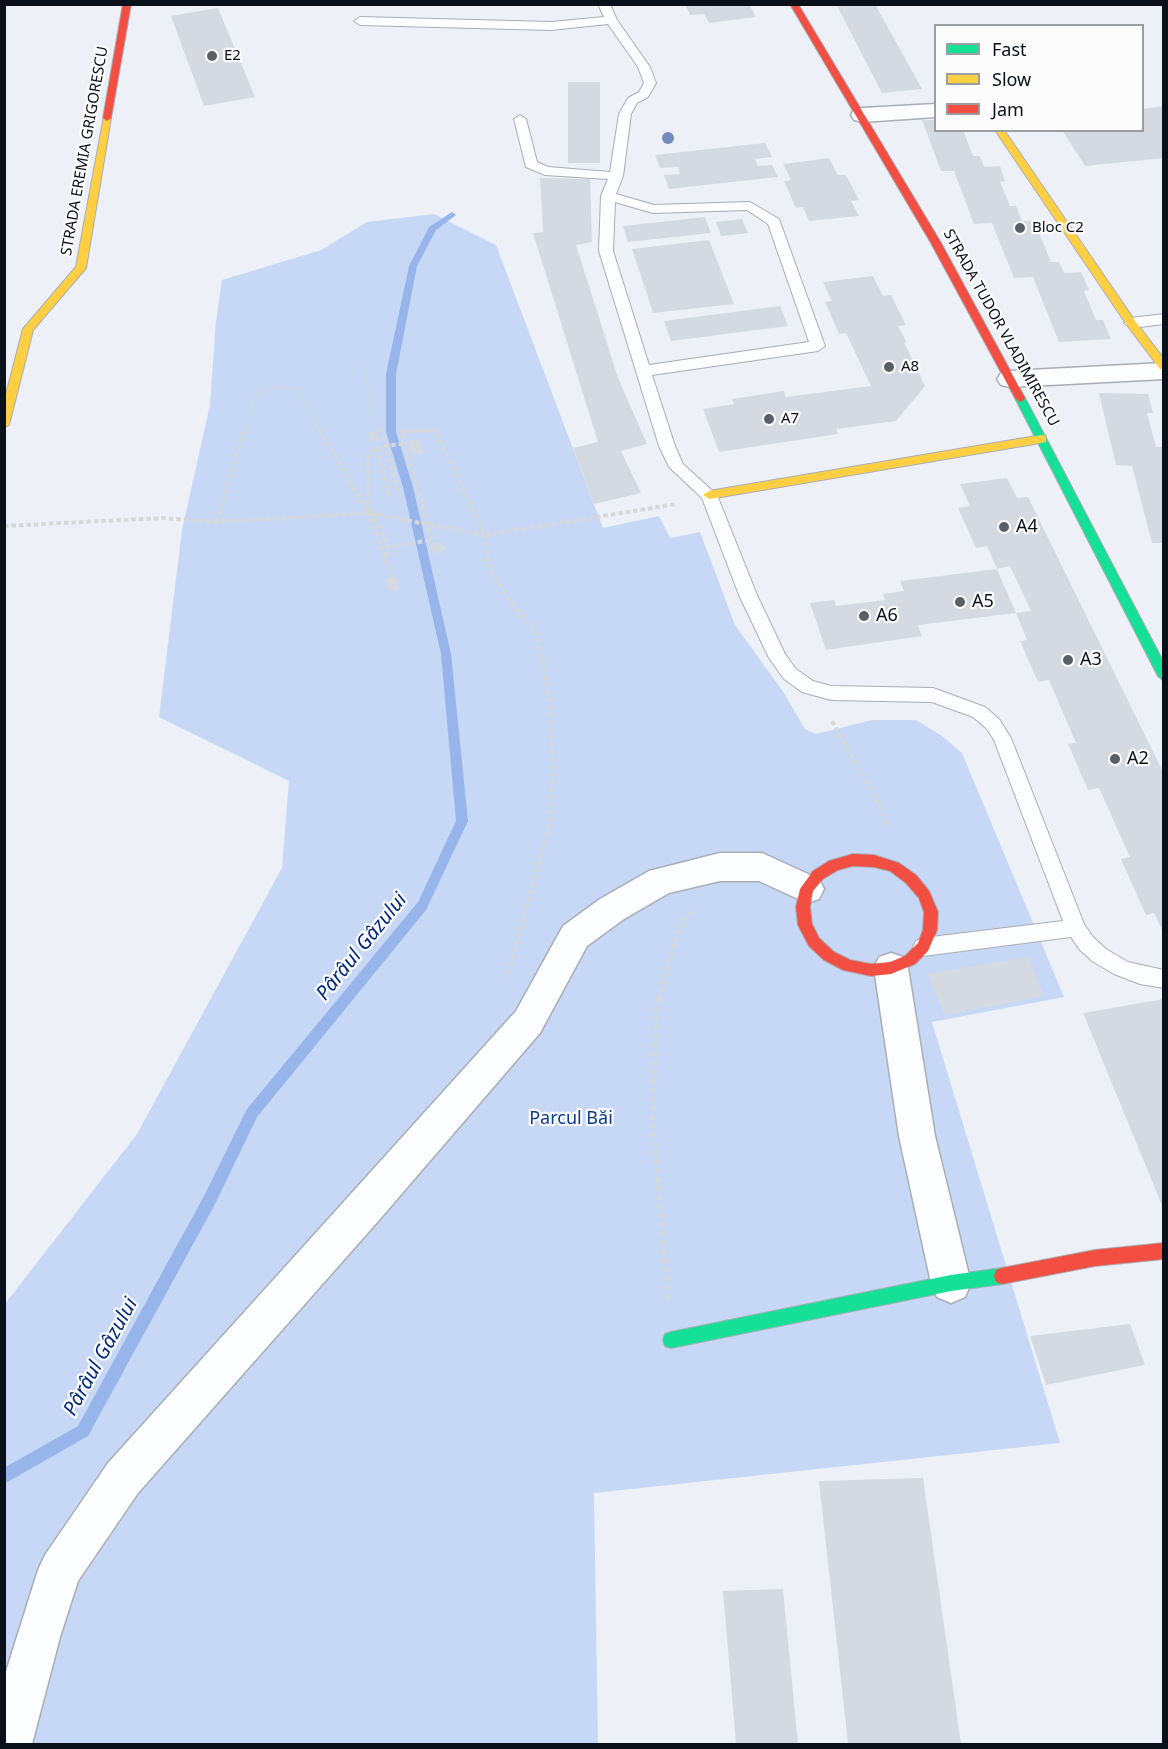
<!DOCTYPE html>
<meta charset="utf-8">
<style>
body{margin:0}
#map{position:relative;width:1168px;height:1749px;overflow:hidden;background:#edf1f7;font-family:"Noto Sans",sans-serif}
canvas{display:block}
.frame{position:absolute;inset:0;border:6px solid #0a1019;pointer-events:none}
.legend{position:absolute;left:934px;top:24px;width:210px;height:108px;box-sizing:border-box;background:#fcfcfc;border:2px solid #9b9ea1;margin:0;padding:8px 10px;list-style:none;font-size:18px;color:#0a1019}
.legend li{display:flex;align-items:center;gap:12px;height:30px}
.legend b{width:30px;border:2px solid #9b9ea1}
</style>
<div id="map">
<canvas width="1168" height="1749"></canvas>
<div class="frame"></div>
<ul class="legend">
<li><b style="height:8px;background:#16e098"></b>Fast</li>
<li><b style="height:8px;background:#ffcf43"></b>Slow</li>
<li><b style="height:8px;background:#f24e42"></b>Jam</li>
</ul>
</div>
<script>
const g = document.querySelector('canvas').getContext('2d');
g.lineJoin = 'round';
function paint(path, color) {
  g.fillStyle = color;
  g.fill(path, 'evenodd');
}
function shape(rows) {
  const path = new Path2D();
  for (const r of rows) {
    path.moveTo(r[0], r[1]);
    for (let i = 2; i < r.length; i += 2) path.lineTo(r[i], r[i + 1]);
  }
  return path;
}
function trace(path, color, width, dash) {
  g.strokeStyle = color;
  g.lineWidth = width;
  g.lineCap = dash ? 'butt' : 'round';
  g.setLineDash(dash || []);
  g.stroke(path);
}
function label(font, color, halo, rows, align = 'center') {
  g.font = font + ' "Noto Sans",sans-serif';
  g.lineWidth = 4.5;
  g.setLineDash([]);
  g.textBaseline = 'middle';
  g.strokeStyle = halo;
  g.fillStyle = color;
  for (const [text, x, y, turn = 0] of rows) {
    g.save();
    g.translate(x, y);
    g.rotate((+turn || 0) * Math.PI / 180);
    g.textAlign = isNaN(turn) ? turn : align;
    if (halo) g.strokeText(text, 0, 0);
    g.fillText(text, 0, 0);
    g.restore();
  }
}
paint(shape([
 [434,214,496,245,603,528,659,516,670,538,700,532,735,625,784,693,805,729,816,734,872,720,916,720,942,736,962,753,1064,997,932,1022,1060,1443,594,1493,598,1744,5,1744,4,1305,137,1134,282,868,289,781,159,717,182,530,210,405,216,321,222,280,321,250,367,222]
]), '#c6d8f6');
paint(shape([
 [452,212,456,215,436,230,417,266,396,374,396,432,413,487,451,654,468,821,426,910,257,1117,214,1206,88,1436,4,1484,4,1468,78,1426,204,1196,247,1109,418,902,456,821,441,654,403,487,386,432,386,374,409,266,429,227,452,212]
]), '#97b5ea');
paint(shape([
 [685,4,749,4,756,17,709,23,704,14,690,15],
 [836,4,875,4,922,89,882,93],
 [218,8,255,97,204,106,171,16],
 [568,82,600,82,600,163,568,163],
 [1164,106,1164,158,1085,166,1062,130,1142,130,1142,109],
 [922,120,936,120,936,130,963,130,973,156,980,156,984,167,1000,166,1005,181,1000,182,1010,206,1016,206,1022,221,1042,220,1048,232,1039,233,1051,262,1059,262,1064,273,1081,272,1089,290,1084,291,1096,320,1103,320,1111,339,1059,342,1033,277,1014,278,992,223,974,224,954,171,941,171],
 [765,143,772,157,755,159,758,166,772,165,778,177,669,189,664,175,680,174,678,167,660,168,655,155],
 [829,158,838,175,846,175,859,200,851,201,859,216,809,221,803,207,796,208,784,181,791,180,783,164],
 [540,178,590,179,592,242,576,245,618,378,647,444,621,451,641,493,594,504,573,448,598,442,533,233,543,232],
 [705,217,711,233,628,242,623,226],
 [742,219,748,233,721,236,716,222],
 [709,240,734,304,653,313,632,249],
 [873,276,883,296,891,295,906,325,898,326,907,343,904,342,925,386,896,421,836,429,838,434,719,452,703,409,734,404,732,399,784,391,786,397,871,386,846,333,839,334,825,302,832,301,823,282],
 [780,306,788,326,671,341,664,321],
 [1099,393,1148,394,1153,413,1147,413,1156,447,1164,447,1164,543,1152,543,1132,466,1116,465],
 [376,431,379,441,370,442,368,432],
 [419,438,423,453,412,455,408,441],
 [1007,478,1017,498,1028,497,1164,774,1164,934,1154,913,1146,915,1121,859,1130,857,1099,788,1088,790,1068,744,1076,743,1049,680,1038,682,1020,641,1027,640,1016,613,1031,611,1010,566,997,569,987,546,976,548,958,508,970,506,960,484],
 [432,543,441,543,446,547,441,552,433,553,429,549],
 [997,569,1016,613,918,625,922,636,826,650,810,603,834,600,836,606,885,600,883,594,904,591,900,581],
 [396,576,399,589,389,591,386,578],
 [1028,957,1044,996,945,1015,927,974],
 [1164,999,1164,1208,1163,1208,1083,1013],
 [1130,1324,1145,1365,1046,1385,1030,1336],
 [923,1478,961,1744,848,1744,819,1481],
 [783,1589,798,1744,736,1744,723,1591]
]), '#d5dae2');
const lane = shape([
 [598,4,610,4,617,20,650,67,656,83,648,97,637,103,631,114,623,176,616,194,654,205,750,202,779,219,825,346,818,351,652,375,675,446,683,464,717,495,757,595,785,654,796,669,813,681,831,686,933,688,985,707,999,719,1011,738,1084,924,1093,937,1106,949,1128,962,1164,970,1164,988,1140,984,1114,974,1092,961,1079,949,1071,937,923,956,916,953,913,947,916,941,923,938,1063,921,994,740,987,729,973,717,932,702,831,700,802,692,784,679,769,658,739,595,702,498,669,467,659,446,599,251,601,196,608,179,545,175,526,167,514,119,520,115,526,119,537,162,548,167,610,172,619,114,628,98,639,92,644,83,638,67,608,24,551,30,360,25,354,21,360,17,551,22,604,17,598,4],
 [615,202,653,213,747,210,768,224,809,342,649,365,613,251,615,202],
 [1164,314,1164,324,1131,328,1124,323,1131,318,1164,314]
]);
const street = shape([
 [936,104,936,117,862,122,854,120,851,115,854,110,862,108,936,104],
 [1164,363,1164,379,1010,387,1001,385,997,379,1001,373,1010,371,1164,363],
 [720,853,762,853,819,879,824,889,819,899,807,903,759,881,720,881,669,893,624,919,587,946,540,1033,380,1219,138,1493,78,1581,60,1637,32,1744,4,1744,4,1678,38,1570,45,1555,108,1463,516,1011,563,926,600,899,649,871,720,853],
 [891,953,903,957,908,968,935,1136,971,1283,965,1297,951,1303,937,1297,931,1283,899,1136,874,968,879,957,891,953]
]);
const fast = shape([
 [1020,394,1025,398,1164,663,1164,681,1158,676,1015,398,1020,394],
 [1002,1268,1008,1270,1010,1276,1008,1282,1002,1284,951,1291,671,1348,665,1346,663,1340,665,1334,671,1332,951,1275,1002,1268]
]);
const slow = shape([
 [104,116,111,118,86,268,33,330,9,425,4,428,4,402,23,329,76,267,104,116],
 [995,130,1004,130,1135,321,1164,359,1164,370,1160,369,1127,325,995,130],
 [1042,435,1046,436,1046,442,709,499,703,495,709,491,1042,435]
]);
const jam = shape([
 [123,4,131,4,111,118,107,121,103,118,123,4],
 [790,4,798,4,941,243,1025,398,1024,400,1020,402,1015,398,931,243,790,4],
 [853,854,874,855,899,863,916,875,929,891,938,912,937,930,928,951,915,964,891,974,871,976,843,970,824,960,809,946,798,925,796,907,800,889,813,871,829,861,853,854],
 [853,866,874,867,890,871,906,883,919,898,924,912,923,930,918,943,905,956,890,962,871,964,850,960,834,952,819,938,812,924,810,907,813,891,823,879,838,870,853,866],
 [1164,1243,1164,1259,1095,1266,1002,1284,996,1282,994,1276,996,1270,1002,1268,1095,1250,1164,1243]
]);
trace(lane, '#a9adb5', 2);
trace(street, '#a9adb5', 3);
trace(fast, '#a9adb5', 2);
trace(slow, '#a9adb5', 2);
trace(jam, '#a9adb5', 2);
trace(shape([
 [365,366,370,413,380,424,382,431],
 [244,431,253,399,273,387,295,388,320,431],
 [405,431,435,431]
]), '#d6d8da', 2, [3, 2]);
trace(shape([
 [319,429,369,513,381,528,388,547,386,561,393,575],
 [381,429,399,497],
 [376,448,390,498],
 [369,511,368,454,376,448,404,443],
 [378,515,369,513,386,560],
 [217,522,244,429],
 [4,526,162,518,217,522,369,513],
 [485,535,677,504],
 [388,547,432,540,401,431,435,430,485,535,489,565,505,595,537,634,550,703,553,769,550,822,507,978],
 [832,721,875,797,888,828],
 [659,999,678,931,692,910]
]), '#d6d8da', 4, [4.5, 3]);
trace(shape([
 [659,998,656,1009,653,1121,668,1300]
]), '#d6d8da', 4.5, [5, 4]);
paint(lane, '#fcfdfe');
paint(street, '#fcfdfe');
paint(fast, '#16e098');
paint(slow, '#ffcf43');
paint(jam, '#f24e42');
trace(shape([
 [378,515,485,535]
]), '#d6d8da', 4, [4.5, 3]);
g.fillStyle = '#728cbd';
for (const [x, y] of [
 [668,138]
]) {
  g.beginPath();
  g.arc(x, y, 6, 0, 2 * Math.PI);
  g.fill();
}
for (const [x, y, r, color] of [
 [212,56,6,"#595f67"],
 [1020,228,6,"#595f67"],
 [889,367,6,"#595f67"],
 [769,419,6,"#595f67"],
 [1004,527,6,"#595f67"],
 [960,602,6,"#595f67"],
 [864,616,6,"#595f67"],
 [1068,660,6,"#595f67"],
 [1115,759,6,"#595f67"]
]) {
  const dot = new Path2D();
  dot.arc(x, y, r, 0, 2 * Math.PI);
  g.fillStyle = color;
  g.fill(dot);
  trace(dot, '#fcfcfc', 2);
}
label('15px', '#0a1019', '#fcfcfc', [
 ["E2",224,56],
 ["Bloc C2",1032,228],
 ["A8",901,367],
 ["A7",781,419]
], 'left');
label('15px', '#0a1019', '#fcfcfc', [
 ["STRADA EREMIA GRIGORESCU",85,151,-80],
 ["STRADA TUDOR VLADIMIRESCU",1001,328,61]
]);
label('18px', '#0a1019', '#fcfcfc', [
 ["A4",1016,527],
 ["A5",972,602],
 ["A6",876,616],
 ["A3",1080,660],
 ["A2",1127,759]
], 'left');
label('18px', '#0d3a8e', '#fcfcfc', [
 ["Parcul Băi",571,1119]
]);
label('italic 20px', '#00277a', '#fcfcfc', [
 ["Pârâul Gâzului",362,947,-51],
 ["Pârâul Gâzului",101,1357,-61]
]);
</script>
